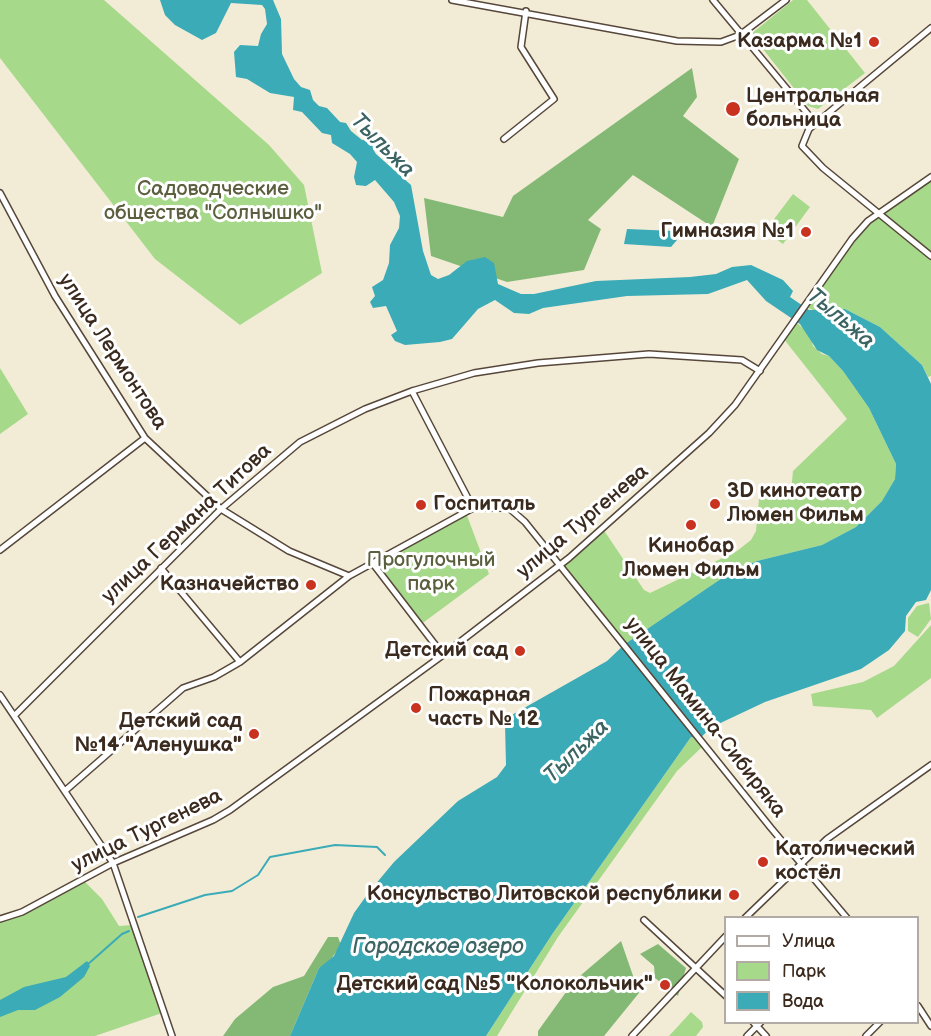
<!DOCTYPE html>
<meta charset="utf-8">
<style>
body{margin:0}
#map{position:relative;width:931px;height:1036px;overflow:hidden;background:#f2ecd7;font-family:"Balsamiq Sans",sans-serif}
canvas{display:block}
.legend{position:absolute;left:724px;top:916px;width:195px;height:108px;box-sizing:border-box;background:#fff;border:2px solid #b1aaa5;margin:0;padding:8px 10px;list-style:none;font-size:18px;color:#3b2a1e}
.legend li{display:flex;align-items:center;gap:12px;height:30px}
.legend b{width:30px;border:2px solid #b1aaa5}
</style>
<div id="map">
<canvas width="931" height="1036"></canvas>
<ul class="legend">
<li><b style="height:8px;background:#fff"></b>Улица</li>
<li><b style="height:16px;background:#a6d989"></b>Парк</li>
<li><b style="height:16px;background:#3babb7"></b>Вода</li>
</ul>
</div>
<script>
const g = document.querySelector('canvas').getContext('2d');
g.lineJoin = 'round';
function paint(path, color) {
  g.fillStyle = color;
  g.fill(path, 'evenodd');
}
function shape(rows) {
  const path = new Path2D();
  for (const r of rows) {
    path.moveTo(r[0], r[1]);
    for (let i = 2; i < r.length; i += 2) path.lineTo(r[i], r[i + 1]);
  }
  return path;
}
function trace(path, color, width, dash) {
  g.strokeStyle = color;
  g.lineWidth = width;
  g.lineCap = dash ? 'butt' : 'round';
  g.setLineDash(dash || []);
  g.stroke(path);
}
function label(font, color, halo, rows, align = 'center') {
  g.font = font + ' "Balsamiq Sans",sans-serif';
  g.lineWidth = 6;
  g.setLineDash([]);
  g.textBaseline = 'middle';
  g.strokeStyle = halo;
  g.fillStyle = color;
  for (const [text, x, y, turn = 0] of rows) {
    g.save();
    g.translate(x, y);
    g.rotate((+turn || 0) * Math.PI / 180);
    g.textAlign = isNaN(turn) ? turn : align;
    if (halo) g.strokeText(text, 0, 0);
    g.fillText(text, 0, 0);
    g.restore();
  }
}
paint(shape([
 [0,0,104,0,269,145,304,185,322,273,240,325,155,259,0,58],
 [793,0,807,0,865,73,818,109,808,106,751,34],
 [931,177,931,376,928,377,922,365,880,327,845,309,819,312,805,307,868,221],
 [793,194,810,207,783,244,765,231],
 [795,321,810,335,813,346,822,354,829,356,843,371,869,408,896,464,895,479,882,501,856,527,822,545,757,561,731,572,625,644,560,565,603,529,644,590,650,593,737,551,751,540,756,531,760,489,791,492,793,471,847,419,783,338],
 [0,368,28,414,0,434],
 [466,513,489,574,420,625,374,565],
 [929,603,931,619,918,637,908,631,908,618,917,606],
 [931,625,931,678,877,718,871,710,813,706,811,694,863,682,894,666],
 [691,737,699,739,702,747,677,771,558,937,497,1036,486,1036,553,933],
 [83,880,102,899,119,926,132,925,162,1013,95,1036,0,1036,0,919,22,912],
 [691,1012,702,1022,703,1027,696,1036,669,1036]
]), '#a6d989');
paint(shape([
 [692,68,697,97,683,116,739,159,712,227,633,175,588,220,601,229,584,270,507,282,431,256,424,198,503,217,513,196],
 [328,937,338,937,341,945,329,962,319,968,290,1036,223,1036,235,1019,273,987,304,976],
 [621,941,639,993,604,1036,538,1036,538,1031,574,981],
 [658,944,686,968,678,996,655,978,654,966,640,954]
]), '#84b975');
paint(shape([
 [160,0,273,0,281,19,282,54,294,79,301,87,310,90,313,100,319,106,327,108,340,122,346,123,351,131,362,140,374,140,373,149,376,154,411,185,423,251,431,275,438,279,449,275,467,261,485,257,494,263,498,284,521,294,534,294,596,281,690,277,716,274,732,267,751,265,783,280,793,291,790,297,809,310,845,309,880,327,922,365,931,384,931,590,926,600,916,602,906,616,905,631,889,650,861,669,765,702,712,727,699,739,691,737,553,933,486,1036,290,1036,319,968,334,956,354,913,369,892,394,862,458,801,497,777,506,765,505,724,510,716,607,661,625,644,731,572,757,561,822,545,856,527,882,501,895,479,896,464,869,408,843,371,829,356,817,350,800,324,766,301,747,280,708,294,627,296,543,308,529,314,514,313,495,300,478,309,452,339,440,342,405,345,395,341,391,335,397,331,386,306,373,308,370,302,375,296,372,287,383,280,389,263,390,245,399,228,400,216,394,202,375,180,366,186,356,185,354,177,357,162,350,154,332,143,331,135,322,133,302,112,293,110,294,97,270,93,247,79,236,77,234,52,240,45,258,46,261,34,267,24,265,9,262,5,231,3,216,33,202,40,175,25,165,15],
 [627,229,675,231,677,240,671,247,624,244],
 [87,961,90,966,84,977,60,997,35,1010,18,1010,0,1017,0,1000,24,987,66,977]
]), '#3babb7');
trace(shape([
 [138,917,205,895,232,891,258,875,270,857,335,845,377,847,385,855],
 [87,965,122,934,129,931]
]), '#3babb7', 2);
const street = shape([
 [452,0,677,41,721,42,740,35,786,0],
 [713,0,816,124],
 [931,28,809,129,802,146,823,168,931,256],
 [504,139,554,99,521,47,526,11],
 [0,193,55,296,145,438,221,509,289,551,349,576],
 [412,391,473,508],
 [0,550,145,438],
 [374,565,443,655],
 [161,568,240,662],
 [0,695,113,863,172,1036],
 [15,715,221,509,300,442,365,409,412,391,474,373,538,363,649,354,742,360,760,371],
 [66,790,183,688,214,677,240,662,349,576,473,508,509,508,525,522,771,828,847,918],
 [745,918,827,839,931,765],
 [0,919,22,912,113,863,213,820,230,810,443,655,569,558,709,433,735,405,852,239,868,221,931,177],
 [644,920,726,996],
 [918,1006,931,1026],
 [753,1022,766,1036],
 [632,1036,726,936],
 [747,1036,761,1022],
 [866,1036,880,1022]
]);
trace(street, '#56473a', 8);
trace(street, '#fff', 5);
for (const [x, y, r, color] of [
 [874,42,6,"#c8321e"],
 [733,109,8,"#c8321e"],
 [806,232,6,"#c8321e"],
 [715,504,6,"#c8321e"],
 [421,505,6,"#c8321e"],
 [691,525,6,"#c8321e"],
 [311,585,6,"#c8321e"],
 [520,651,6,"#c8321e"],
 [416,708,6,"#c8321e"],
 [254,734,6,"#c8321e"],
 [763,862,6,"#c8321e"],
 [734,895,6,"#c8321e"],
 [665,985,6,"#c8321e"]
]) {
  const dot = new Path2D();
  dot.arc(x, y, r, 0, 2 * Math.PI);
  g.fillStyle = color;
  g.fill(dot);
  trace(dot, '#fff', 2);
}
label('bold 21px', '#3b2a1e', '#fff', [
 ["Казарма №1",862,42],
 ["Центральная",746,97,"left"],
 ["больница",746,121,"left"],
 ["Гимназия №1",794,232],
 ["3D кинотеатр",727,492,"left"],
 ["Люмен Фильм",727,516,"left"],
 ["Госпиталь",433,505,"left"],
 ["Кинобар",691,547,"center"],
 ["Люмен Фильм",691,571,"center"],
 ["Казначейство",299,585],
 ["Детский сад",508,651],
 ["Пожарная",428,696,"left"],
 ["часть № 12",428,720,"left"],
 ["Детский сад",242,722],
 ["№14 \"Аленушка\"",242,746],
 ["Католический",775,850,"left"],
 ["костёл",775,874,"left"],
 ["Консульство Литовской республики",722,895],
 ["Детский сад №5 \"Колокольчик\"",653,985]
], 'right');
label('21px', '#5b5f3e', '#fff', [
 ["Садоводческие",213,190],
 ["общества \"Солнышко\"",213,214],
 ["Прогулочный",431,561],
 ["парк",431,585]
]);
label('21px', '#3b2a1e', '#fff', [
 ["улица Лермонтова",112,352,57],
 ["улица Тургенева",583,522,-40],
 ["улица Германа Титова",187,524,-43],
 ["улица Мамина-Сибиряка",705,718,52],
 ["улица Тургенева",147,831,-26]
]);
label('italic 22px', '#3b6463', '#fff', [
 ["Тыльжа",382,146,45],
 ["Тыльжа",840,319,40],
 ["Тыльжа",577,752,-44],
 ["Городское озеро",438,947]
]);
</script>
